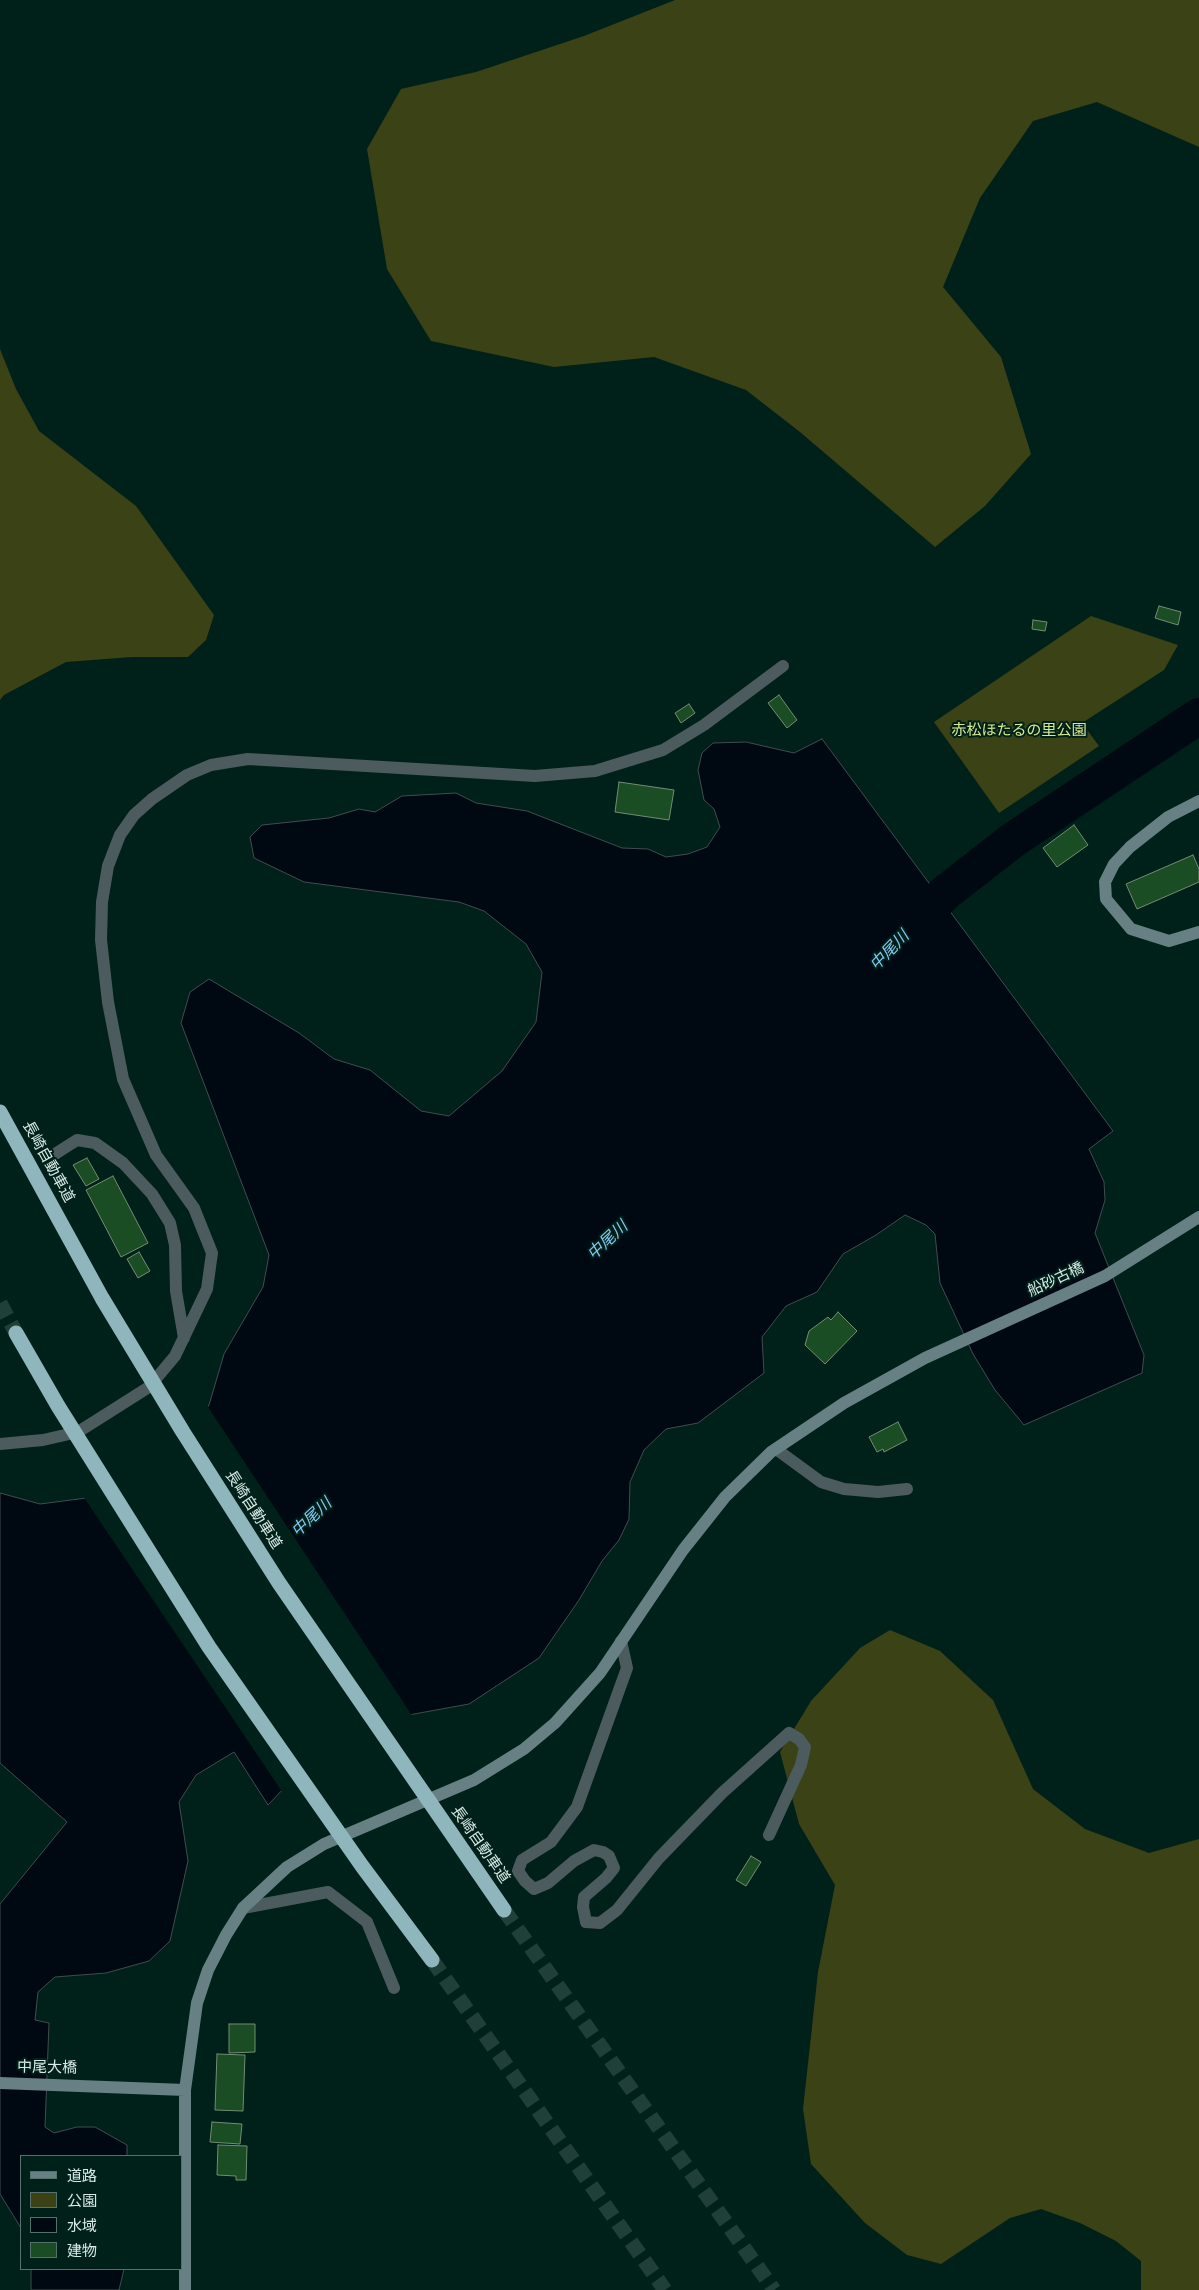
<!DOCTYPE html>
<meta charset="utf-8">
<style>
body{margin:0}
#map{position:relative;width:1199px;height:2290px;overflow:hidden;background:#00211a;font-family:"DM Sans","Noto Sans JP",sans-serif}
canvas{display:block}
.legend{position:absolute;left:20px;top:2155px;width:162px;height:115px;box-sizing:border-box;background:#00211a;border:1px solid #56716b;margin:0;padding:6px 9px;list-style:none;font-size:15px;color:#d7eae5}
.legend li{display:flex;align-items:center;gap:10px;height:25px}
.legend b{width:25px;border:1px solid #56716b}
</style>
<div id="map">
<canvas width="1199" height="2290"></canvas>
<ul class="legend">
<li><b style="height:6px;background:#678084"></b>道路</li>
<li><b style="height:14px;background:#3a4216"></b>公園</li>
<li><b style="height:14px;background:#000812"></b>水域</li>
<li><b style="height:14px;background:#1a4d24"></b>建物</li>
</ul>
</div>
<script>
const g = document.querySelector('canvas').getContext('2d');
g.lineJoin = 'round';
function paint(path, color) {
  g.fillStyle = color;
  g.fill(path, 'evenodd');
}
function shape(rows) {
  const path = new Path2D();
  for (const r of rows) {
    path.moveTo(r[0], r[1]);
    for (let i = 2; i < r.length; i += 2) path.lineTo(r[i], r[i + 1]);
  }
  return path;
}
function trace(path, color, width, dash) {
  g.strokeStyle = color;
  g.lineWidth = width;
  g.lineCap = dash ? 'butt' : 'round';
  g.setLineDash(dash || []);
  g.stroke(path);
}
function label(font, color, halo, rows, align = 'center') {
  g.font = font + ' "DM Sans","Noto Sans JP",sans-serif';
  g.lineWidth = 4;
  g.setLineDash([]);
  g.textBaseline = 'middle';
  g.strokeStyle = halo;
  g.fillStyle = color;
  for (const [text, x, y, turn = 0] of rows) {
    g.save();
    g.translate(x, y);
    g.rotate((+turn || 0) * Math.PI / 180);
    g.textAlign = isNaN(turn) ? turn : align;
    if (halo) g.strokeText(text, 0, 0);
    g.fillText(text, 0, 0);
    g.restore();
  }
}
paint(shape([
 [675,0,1199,0,1199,147,1097,102,1033,121,980,198,943,287,1001,357,1031,454,985,506,935,547,800,432,746,390,654,357,554,367,431,341,387,269,367,149,401,89,476,72,584,36],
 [0,349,16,389,39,431,136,506,214,615,206,640,188,657,132,657,66,662,4,695,0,700],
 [1091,616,1178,645,1164,670,1082,723,1099,746,999,813,934,722],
 [890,1630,940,1651,993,1700,1033,1789,1085,1829,1149,1853,1199,1839,1199,2290,1141,2290,1141,2261,1116,2241,1080,2223,1041,2209,1010,2218,941,2264,907,2255,865,2223,811,2164,803,2109,818,1972,835,1885,799,1824,780,1752,811,1701,860,1648]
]), '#3a4216');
const water = shape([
 [822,739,1113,1131,1089,1149,1104,1182,1105,1200,1095,1233,1144,1355,1142,1373,1024,1425,995,1390,973,1354,940,1283,935,1234,926,1225,905,1215,876,1235,843,1254,817,1292,786,1306,762,1337,764,1373,698,1423,666,1429,644,1450,630,1482,629,1519,619,1540,602,1561,579,1600,539,1658,469,1704,392,1718,343,1742,285,1787,268,1805,234,1752,196,1775,179,1802,188,1861,170,1941,149,1961,106,1973,55,1977,38,1992,35,2020,49,2023,45,2127,54,2133,77,2127,95,2127,127,2145,127,2156,21,2156,21,2228,0,2194,0,1904,67,1822,0,1763,0,1493,40,1504,102,1496,178,1455,209,1405,224,1354,263,1287,269,1255,181,1023,190,992,209,979,299,1033,334,1059,370,1070,421,1111,449,1116,502,1071,536,1022,542,972,526,944,484,911,459,902,304,882,254,858,250,837,262,825,329,818,359,809,375,812,402,796,456,793,476,803,527,811,622,848,648,849,666,857,688,854,707,847,720,827,714,809,704,800,698,770,702,753,713,743,746,742,794,753,822,739],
 [31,2269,124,2269,119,2290,31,2290,31,2269]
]);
paint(water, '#000812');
trace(water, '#404c51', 1);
paint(shape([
 [206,1404,413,1717,393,1720,345,1744,283,1793,83,1496,102,1494,176,1453]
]), '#00211a');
trace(shape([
 [906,933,945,893,1013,840,1199,716]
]), '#000812', 36);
const building = shape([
 [1159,606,1181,612,1178,625,1155,618,1159,606],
 [1033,620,1047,622,1045,631,1032,629,1033,620],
 [779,695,797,720,787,728,768,703,779,695],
 [689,704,695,713,681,723,675,713,689,704],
 [619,782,674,790,669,820,615,812,619,782],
 [1074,825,1088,845,1057,867,1043,848,1074,825],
 [1193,855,1199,869,1199,882,1137,909,1126,884,1193,855],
 [87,1158,99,1179,86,1186,73,1165,87,1158],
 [113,1176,148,1243,121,1257,86,1190,113,1176],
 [139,1252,150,1271,138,1278,127,1259,139,1252],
 [838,1312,857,1331,825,1364,805,1345,809,1331,828,1317,831,1320,838,1312],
 [898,1422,907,1440,884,1452,883,1449,877,1452,869,1437,898,1422],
 [751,1856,761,1862,746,1886,736,1880,751,1856],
 [229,2024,255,2024,255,2052,229,2053,229,2024],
 [217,2054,245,2055,243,2111,215,2110,217,2054],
 [212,2122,242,2124,240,2144,210,2142,212,2122],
 [218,2145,247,2146,246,2180,236,2180,236,2176,217,2175,218,2145]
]);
paint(building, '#1a4d24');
trace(building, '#738c75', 1);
trace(shape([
 [0,1303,16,1333],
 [504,1910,774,2290],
 [432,1960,665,2290]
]), '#203f38', 15, [15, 8]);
trace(shape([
 [55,1154,77,1140,95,1143,123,1163,152,1194,170,1223,175,1245,176,1291,184,1338],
 [0,1444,43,1440,78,1432,149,1387,175,1356,207,1289,212,1253,194,1208,156,1155,123,1079,108,1002,101,940,102,902,108,866,120,835,134,815,152,799,187,775,211,765,248,759,535,776,595,771,663,750,704,725,783,666],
 [776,1449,821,1482,844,1489,878,1492,907,1489],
 [621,1641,627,1668,577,1807,551,1842,522,1860,518,1871,525,1881,534,1889,548,1883,574,1861,594,1850,603,1852,609,1856,614,1868,606,1878,584,1897,583,1907,586,1922,600,1923,617,1910,659,1858,722,1793,789,1733,799,1739,805,1747,801,1765,769,1835],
 [243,1908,328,1892,367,1922,394,1988]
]), '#4c5b5d', 12);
trace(shape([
 [1199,801,1168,817,1130,847,1114,864,1105,882,1106,899,1131,929,1169,941,1199,932],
 [0,2083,185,2090],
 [185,2290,185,2090,197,2003,208,1970,226,1935,243,1908,287,1867,324,1844,474,1780,524,1749,555,1723,600,1673,683,1550,725,1497,771,1452,844,1403,925,1358,1105,1276,1199,1217]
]), '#678084', 12);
trace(shape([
 [0,1112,102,1298,183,1432,279,1583,504,1910],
 [16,1333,58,1406,209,1647,362,1866,432,1960]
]), '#8fb6bc', 15);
label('15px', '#d8e98f', '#00211a', [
 ["赤松ほたるの里公園",1019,731]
]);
label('15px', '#d7eae5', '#00211a', [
 ["長崎自動車道",48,1162,61],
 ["船砂古橋",1056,1280,-25],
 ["長崎自動車道",253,1510,57],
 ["長崎自動車道",480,1845,55],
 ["中尾大橋",47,2068,1]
]);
label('italic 16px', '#84c9f4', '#00211a', [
 ["中尾川",890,951,-46],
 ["中尾川",608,1241,-43],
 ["中尾川",312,1518,-43]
]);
</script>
